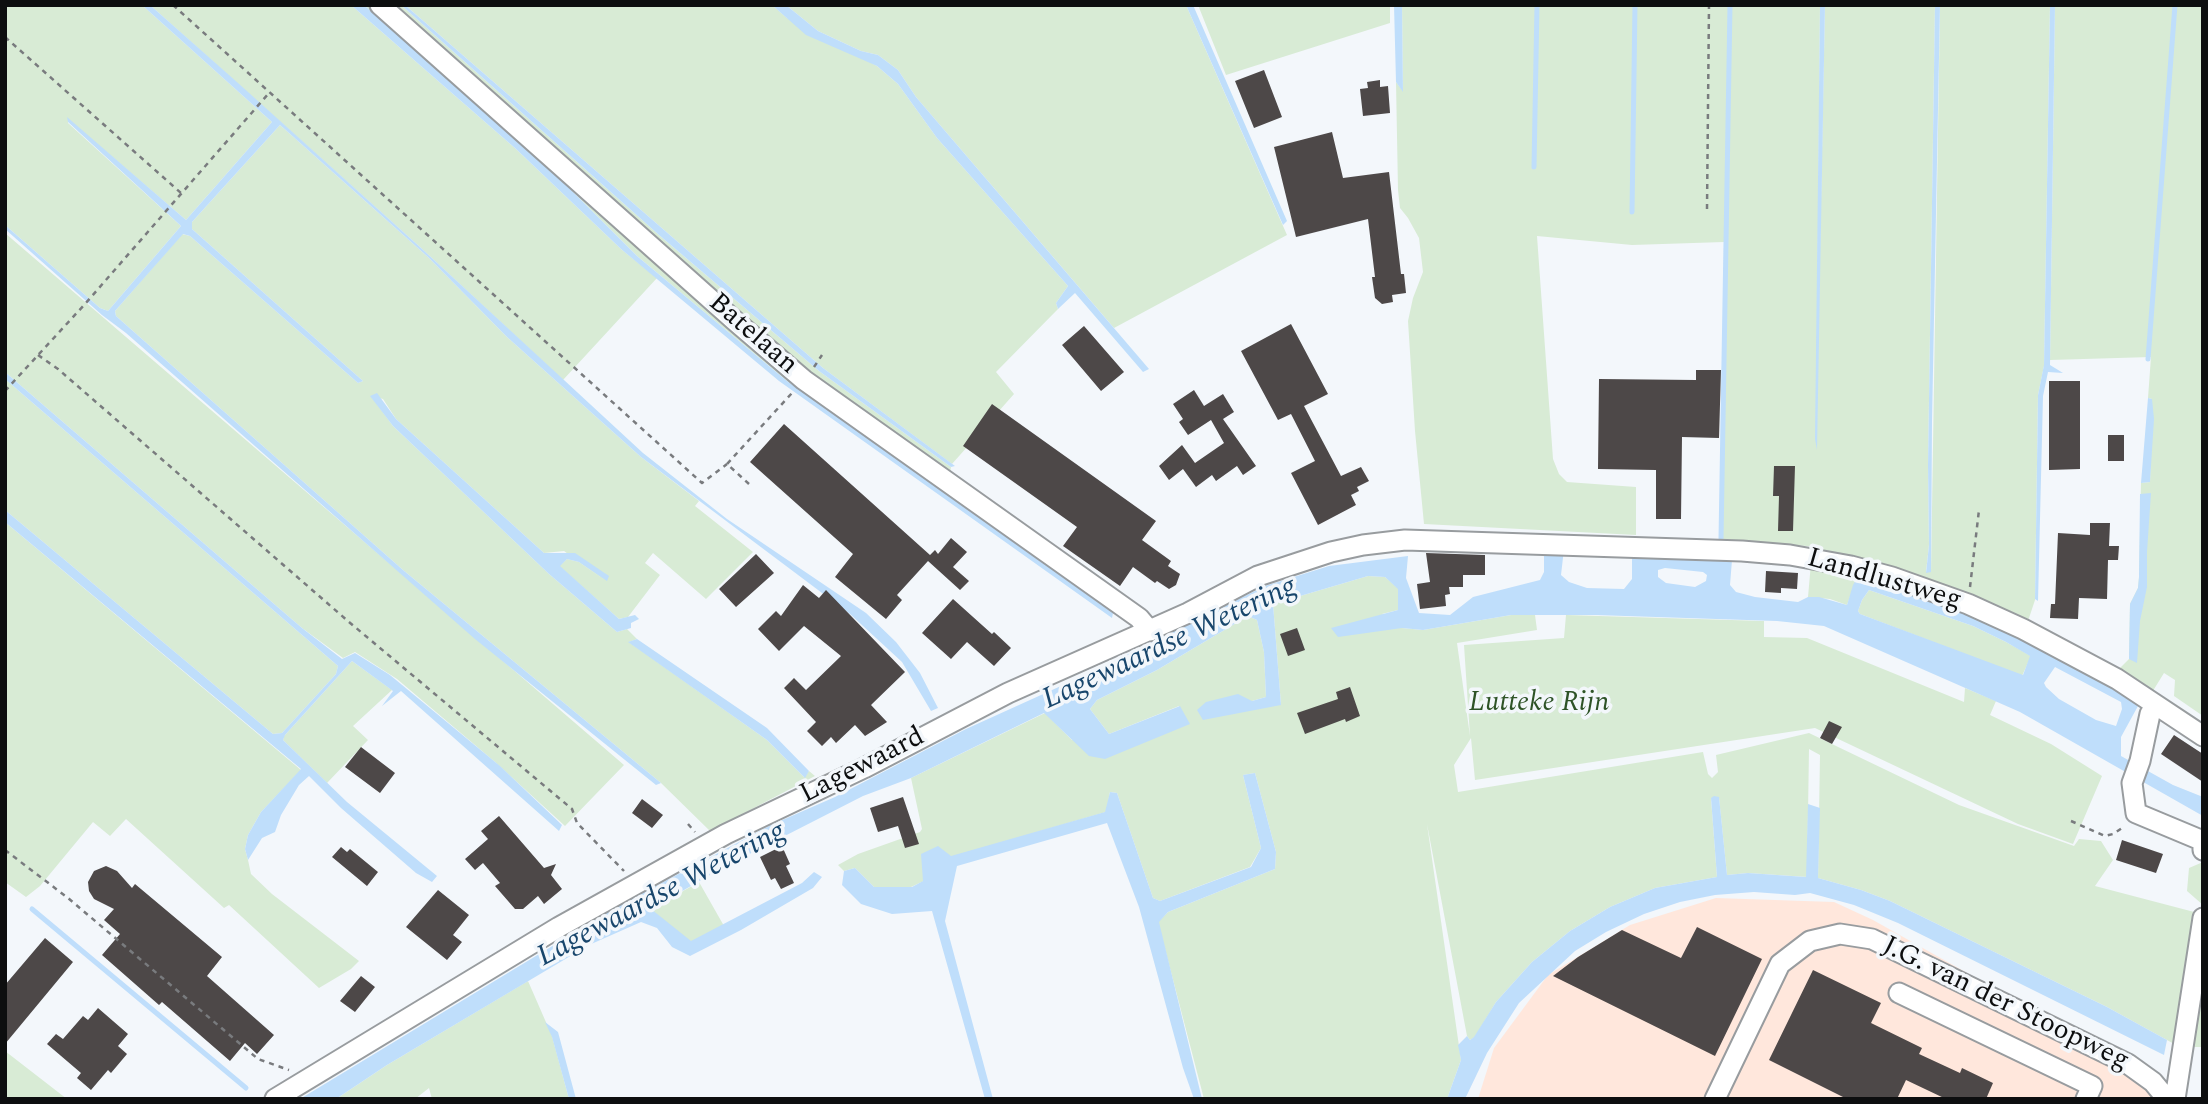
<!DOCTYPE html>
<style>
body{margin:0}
#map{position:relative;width:2208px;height:1104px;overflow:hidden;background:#f3f7fb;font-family:Spectral,serif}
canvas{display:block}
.frame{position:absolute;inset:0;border:7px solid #0d0e0f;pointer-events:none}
</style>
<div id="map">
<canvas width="2208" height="1104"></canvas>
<div class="frame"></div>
</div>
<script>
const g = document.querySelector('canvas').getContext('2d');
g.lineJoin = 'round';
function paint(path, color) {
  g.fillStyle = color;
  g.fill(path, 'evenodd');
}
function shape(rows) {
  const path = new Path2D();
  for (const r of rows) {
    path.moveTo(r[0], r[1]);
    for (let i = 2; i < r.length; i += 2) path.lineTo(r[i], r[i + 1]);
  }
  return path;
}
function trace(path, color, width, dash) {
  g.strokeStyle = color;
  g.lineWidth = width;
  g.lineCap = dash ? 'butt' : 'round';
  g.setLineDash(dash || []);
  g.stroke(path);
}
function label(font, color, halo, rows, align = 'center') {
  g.font = font + ' Spectral,serif';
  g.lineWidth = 7;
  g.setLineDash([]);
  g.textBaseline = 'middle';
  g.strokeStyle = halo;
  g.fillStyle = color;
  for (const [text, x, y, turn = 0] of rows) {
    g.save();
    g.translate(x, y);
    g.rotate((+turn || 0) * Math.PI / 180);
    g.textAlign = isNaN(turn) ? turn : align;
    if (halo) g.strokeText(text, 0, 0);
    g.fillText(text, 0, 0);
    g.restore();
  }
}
paint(shape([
 [1716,898,1834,902,1873,920,2191,1099,1478,1099,1494,1048,1548,975,1630,925]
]), '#ffe7dc');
paint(shape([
 [5,5,142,5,272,122,186,220,68,119,68,123,181,226,108,311,100,308,5,225],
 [150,5,351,5,516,149,621,249,657,278,563,380,420,247],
 [364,5,401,5,659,235,819,371,951,467,947,496,787,381,637,256,568,187],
 [405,5,772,5,787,18,877,66,898,84,937,138,1068,286,1056,303,1058,309,996,372,1014,394,952,464,823,368],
 [786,5,1186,5,1287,235,1114,328,916,97,898,70,878,55,861,51,818,31],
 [1198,5,1390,5,1390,23,1226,75],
 [1402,5,1820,5,1816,445,1825,5,1935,5,1928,465,1929,545,1926,572,1931,572,1940,5,2050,5,2044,366,2038,395,2035,600,2028,621,1988,602,1924,577,1850,556,1807,546,1721,539,1724,242,1632,245,1537,236,1553,459,1559,474,1567,482,1636,487,1636,535,1424,524,1415,431,1408,321,1413,298,1423,272,1419,238,1408,218,1400,208,1398,190,1396,82,1403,91],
 [2055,5,2203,5,2203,716,2174,696,2175,680,2164,673,2151,694,2115,673,2129,659,2130,604,2138,588,2139,577,2141,483,2150,482,2152,399,2148,398,2151,357,2050,360],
 [280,125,429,258,507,337,641,457,699,501,695,506,753,552,706,599,653,553,645,563,660,575,628,617,619,619,559,566,567,559,579,562,606,581,564,551,544,553,396,419,383,399,371,396,393,426,549,574,617,632,627,629,637,639,629,642,767,740,804,777,809,771,815,776,710,831,661,783,403,570,116,316,115,311,182,234,190,236,358,383,363,381,192,229,192,222],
 [5,233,624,765,565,826,495,762,397,679,355,652,343,658,302,628,5,372],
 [5,379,338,666,336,674,282,733,273,734,5,510],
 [5,522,301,770,261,812,248,835,245,849,248,860,251,874,272,894,359,961,351,969,319,988,229,905,224,908,126,819,110,836,93,822,40,886,26,897,5,882],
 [1811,563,1892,582,1970,609,2063,653,2112,680,2139,700,2138,706,2123,692,2060,656,1936,601,1876,580,1864,578,1856,580,1847,605,1830,599,1808,597],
 [1368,576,1385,577,1399,589,1398,610,1382,614,1402,628,1423,630,1511,615,1535,615,1537,630,1457,643,1470,736,1464,645,1564,638,1566,615,1764,621,1764,637,1807,638,1964,702,1965,688,1996,701,1990,715,2051,744,2102,776,2073,844,2018,824,1815,728,1475,780,1471,738,1454,765,1458,792,1703,752,1708,774,1712,778,1718,772,1716,755,1809,733,1959,805,2074,846,2079,839,2101,841,2113,860,2095,886,2198,913,2176,1045,2107,1007,1890,901,1861,890,1818,878,1820,755,1809,749,1807,877,1748,873,1727,875,1719,798,1711,798,1717,877,1655,888,1610,907,1570,931,1532,962,1496,1002,1475,1037,1470,1040,1467,1036,1427,824,1461,1060,1447,1099,1204,1099,1158,922,1168,912,1275,869,1276,852,1255,773,1243,775,1261,848,1250,867,1160,901,1153,898,1117,793,1110,792,1106,812,951,857,924,881,911,887,874,887,855,868,844,871,838,865,858,854,920,832,922,829,911,778,1045,713,1072,740,1189,724,1179,706,1109,734,1090,709,1097,700,1157,670,1248,616,1257,620,1264,652,1266,697,1252,701,1206,702,1281,705,1273,604],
 [1869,590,1973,626,2006,642,2031,656,2022,676,1860,614,1858,611,1862,600],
 [352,661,392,690,353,726,368,740,327,783,283,740,284,736],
 [2203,862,2203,905,2187,891,2189,868],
 [699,882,724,926,688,945,651,909],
 [2203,960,2203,1047,2189,1047],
 [528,981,552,1036,569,1099,432,1099,429,1088,415,1099,336,1099,387,1065],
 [5,1051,67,1099,5,1099]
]), '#d8ebd5');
paint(shape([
 [142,5,150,5,238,83,420,247,643,453,727,519,866,613,896,642,920,673,938,708,931,711,902,662,850,614,641,457,507,337,429,258,280,125,192,222,192,229,363,381,358,383,190,236,183,234,115,311,116,316,403,570,661,783,656,785,475,639,126,333,102,315,5,229,5,225,100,308,108,311,181,226,68,122,67,117,186,220,272,122],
 [351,5,364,5,568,187,637,256,787,381,1113,613,1112,618,779,381,621,249,516,149],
 [401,5,405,5,823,368,955,466,951,467,819,371,659,235],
 [772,5,786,5,818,31,861,51,878,55,898,70,916,97,1149,369,1143,372,1075,293,1058,309,1056,303,1068,286,937,138,898,84,877,66,806,35],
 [1186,5,1193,5,1287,221,1283,225],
 [1394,5,1402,5,1403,92,1396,82],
 [1820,5,1825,5,1817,450,1815,439],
 [1935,5,1940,5,1932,422,1931,572,1926,573,1929,545,1928,465],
 [2050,5,2055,5,2050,365,2063,373,2048,372,2043,396,2038,601,2035,599,2038,395,2044,365],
 [5,372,302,628,342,659,355,653,390,675,500,766,562,825,559,831,401,691,382,706,393,691,352,661,285,735,283,740,347,802,437,876,432,882,416,873,341,808,309,776,299,785,281,815,275,832,262,838,248,860,245,849,248,835,261,812,301,769,5,522,5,510,273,734,282,733,336,674,338,666,5,379],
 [377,393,396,419,544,553,575,553,609,576,607,581,579,562,567,559,560,566,619,619,635,615,639,619,631,623,631,628,617,632,549,574,393,426,370,396],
 [2148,398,2152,399,2154,419,2150,482,2141,483],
 [2151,493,2147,552,2147,587,2140,621,2137,663,2129,659,2130,604,2138,588,2139,577,2140,494],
 [1544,547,1564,549,1561,575,1569,582,1587,588,1624,589,1632,579,1632,554,1732,560,1730,585,1736,592,1755,597,1798,602,1808,597,1819,597,1847,605,1853,585,1856,580,1864,578,1936,601,2060,656,2123,692,2138,706,2121,737,2121,756,2173,785,2203,797,2203,816,2020,712,1824,626,1777,621,1595,615,1511,615,1423,630,1402,628,1338,637,1331,628,1398,610,1398,589,1385,577,1368,576,1273,604,1281,705,1203,720,1197,710,1206,702,1238,694,1252,701,1266,697,1264,652,1257,620,1248,616,1157,670,1097,700,1090,709,1109,734,1180,706,1190,724,1105,759,1089,756,1044,713,911,778,863,796,724,867,651,909,691,941,802,883,814,872,822,877,813,888,741,930,690,956,672,947,657,928,641,922,589,945,387,1065,336,1099,300,1099,620,905,771,825,835,797,966,729,1094,671,1265,586,1329,566,1408,556,1406,578,1419,613,1450,615,1473,597,1540,580,1544,572],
 [1665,568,1703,572,1707,575,1706,581,1695,587,1666,583,1658,577,1658,570],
 [1869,590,1973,626,2006,642,2030,656,2023,675,1860,614,1858,611,1862,600],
 [2055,667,2121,702,2122,709,2116,726,2096,720,2059,699,2046,687,2044,683],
 [637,639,767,728,809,771,805,778,767,740,628,642],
 [1255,773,1276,852,1275,869,1168,912,1159,922,1202,1099,1194,1099,1183,1068,1139,907,1107,823,957,866,945,921,993,1099,985,1099,932,911,892,914,861,904,842,885,844,871,855,868,874,887,912,887,923,881,921,854,938,846,951,856,1105,812,1110,792,1117,793,1153,898,1160,901,1251,867,1261,848,1243,775],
 [1714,796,1719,797,1727,875,1748,873,1806,877,1808,804,1820,808,1818,878,1861,890,1890,901,2107,1007,2167,1040,2164,1055,1898,923,1854,905,1810,893,1795,895,1754,892,1715,895,1680,902,1644,914,1606,932,1575,951,1519,1003,1487,1053,1465,1099,1447,1099,1461,1060,1458,1045,1467,1036,1470,1040,1474,1037,1496,1002,1532,962,1570,931,1610,907,1655,888,1717,877,1711,798],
 [545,1022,558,1032,576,1099,569,1099,552,1037]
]), '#bfdefb');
trace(shape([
 [1534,167,1537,5],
 [1632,212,1635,5],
 [2148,359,2175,5],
 [1721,539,1730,5],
 [32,909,246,1088]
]), '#bfdefb', 5);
paint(shape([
 [1264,70,1282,117,1254,128,1235,81],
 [1380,80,1380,87,1388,86,1390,113,1363,116,1360,89,1368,88,1367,82],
 [1332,132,1343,178,1389,172,1401,274,1404,274,1406,293,1392,295,1393,302,1382,304,1375,298,1372,277,1375,277,1368,219,1296,237,1274,147],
 [1291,324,1328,394,1304,406,1341,476,1361,467,1369,481,1357,487,1359,491,1351,495,1356,505,1318,525,1291,473,1315,461,1291,414,1278,420,1241,351],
 [1084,326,1124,372,1101,391,1062,345],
 [1696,370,1721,370,1719,438,1682,437,1681,519,1656,519,1656,470,1598,469,1599,379,1696,380],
 [2049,381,2080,381,2080,469,2049,470],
 [1194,390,1204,406,1223,394,1234,412,1223,419,1256,466,1243,475,1237,466,1216,481,1212,475,1196,487,1183,469,1169,480,1159,466,1182,445,1195,463,1224,443,1211,420,1188,435,1179,422,1183,419,1173,404],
 [992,404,1156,521,1142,540,1171,561,1168,566,1180,574,1176,585,1169,589,1157,581,1155,583,1133,567,1120,586,1063,546,1077,527,963,446],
 [784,424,930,555,935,550,938,554,951,538,967,552,953,567,969,581,960,590,928,561,897,595,902,600,886,619,835,577,853,554,750,462],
 [2108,435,2124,435,2124,461,2108,461],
 [1774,466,1795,466,1793,531,1778,531,1779,496,1773,496],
 [2090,523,2110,523,2109,546,2119,546,2118,560,2108,560,2107,599,2079,598,2078,619,2050,618,2051,604,2055,604,2058,533,2090,535],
 [1426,553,1485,555,1485,575,1463,575,1463,587,1449,587,1450,594,1445,595,1446,606,1420,609,1417,584,1430,582],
 [756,554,774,573,736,607,719,589],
 [1766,571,1798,573,1797,589,1781,588,1781,593,1765,592],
 [803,585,819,598,826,590,905,672,871,705,887,722,865,736,855,725,836,743,831,737,822,746,807,731,816,722,784,688,794,678,806,690,841,656,804,626,779,651,758,629,776,611,781,616],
 [953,599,992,634,994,632,1011,648,994,666,967,642,951,659,922,633],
 [1297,628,1305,650,1288,656,1280,634],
 [1350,687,1360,716,1346,722,1345,719,1305,734,1297,713,1338,699,1336,692],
 [1829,721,1842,727,1832,744,1820,738],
 [2174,735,2203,754,2203,782,2161,754],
 [361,747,395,773,380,793,345,767],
 [903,797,919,844,905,848,898,826,878,832,870,808],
 [642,799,663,815,652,828,632,813],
 [499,816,544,868,556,864,551,875,562,889,544,904,538,896,523,909,515,909,495,886,500,883,483,863,475,870,465,859,488,839,481,831],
 [2122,840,2163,854,2156,873,2116,860],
 [782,846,790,864,786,866,794,883,781,889,775,878,771,880,760,857],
 [341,847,347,852,350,849,378,872,367,886,332,857],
 [106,866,117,871,132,888,135,884,222,957,207,976,274,1035,257,1054,245,1043,230,1061,162,1002,159,1005,102,955,120,934,104,920,114,909,94,899,89,891,88,882,94,871],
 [438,890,469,915,453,935,462,942,447,960,406,927],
 [1697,927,1762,959,1715,1056,1553,976,1578,957,1622,930,1681,958],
 [45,938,73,962,5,1044,5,985],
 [1813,970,1881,1003,1871,1023,1922,1048,1919,1054,1960,1073,1962,1068,1993,1083,1986,1099,1946,1099,1906,1080,1897,1099,1847,1099,1769,1060],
 [361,976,375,987,355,1012,340,1001],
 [98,1008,128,1034,118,1046,127,1054,111,1073,108,1070,91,1090,77,1078,81,1073,47,1044,56,1034,63,1039,83,1016,88,1020]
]), '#4d4848');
const minor = shape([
 [380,5,735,321,804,380,1139,618,1150,631],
 [2156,706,2150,714,2140,761,2132,783,2136,813,2203,841,2203,850],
 [1899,993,2092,1086,2086,1099],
 [275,1099,559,927,726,834,864,768,1008,693,1188,613,1258,576,1331,552,1363,545,1405,540,1742,551,1790,555,1851,566,1892,577,1968,604,2023,629,2117,679,2203,736],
 [1715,1099,1780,964,1810,941,1840,934,1872,939,2128,1064,2153,1082,2167,1099],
 [2175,1099,2203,918]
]);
trace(minor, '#989c9f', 23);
trace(shape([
 [173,5,702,483,727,464],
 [5,37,181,193],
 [1707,209,1709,5],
 [38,355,58,369,349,622,572,809,577,823,624,871],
 [814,367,822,355],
 [5,391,85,304,269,93],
 [749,484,727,464,792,393],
 [1970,587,1979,510],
 [2071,821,2105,836,2113,834,2125,826],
 [688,824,695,832],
 [5,850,68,898,258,1059,289,1070]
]), '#797b7e', 2.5, [5, 5]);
trace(minor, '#fff', 19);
label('28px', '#0d0e0f', '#f3f7fb', [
 ["Batelaan",752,335,41],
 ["Landlustweg",1884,581,16],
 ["Lagewaard",863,767,-27],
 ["J.G. van der Stoopweg",2005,1005,26]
]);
label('italic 28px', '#2e5327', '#f3f7fb', [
 ["Lutteke Rijn",1539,705]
]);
label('italic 30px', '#18466c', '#f3f7fb', [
 ["Lagewaardse Wetering",1170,645,-25],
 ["Lagewaardse Wetering",662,896,-28]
]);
</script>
